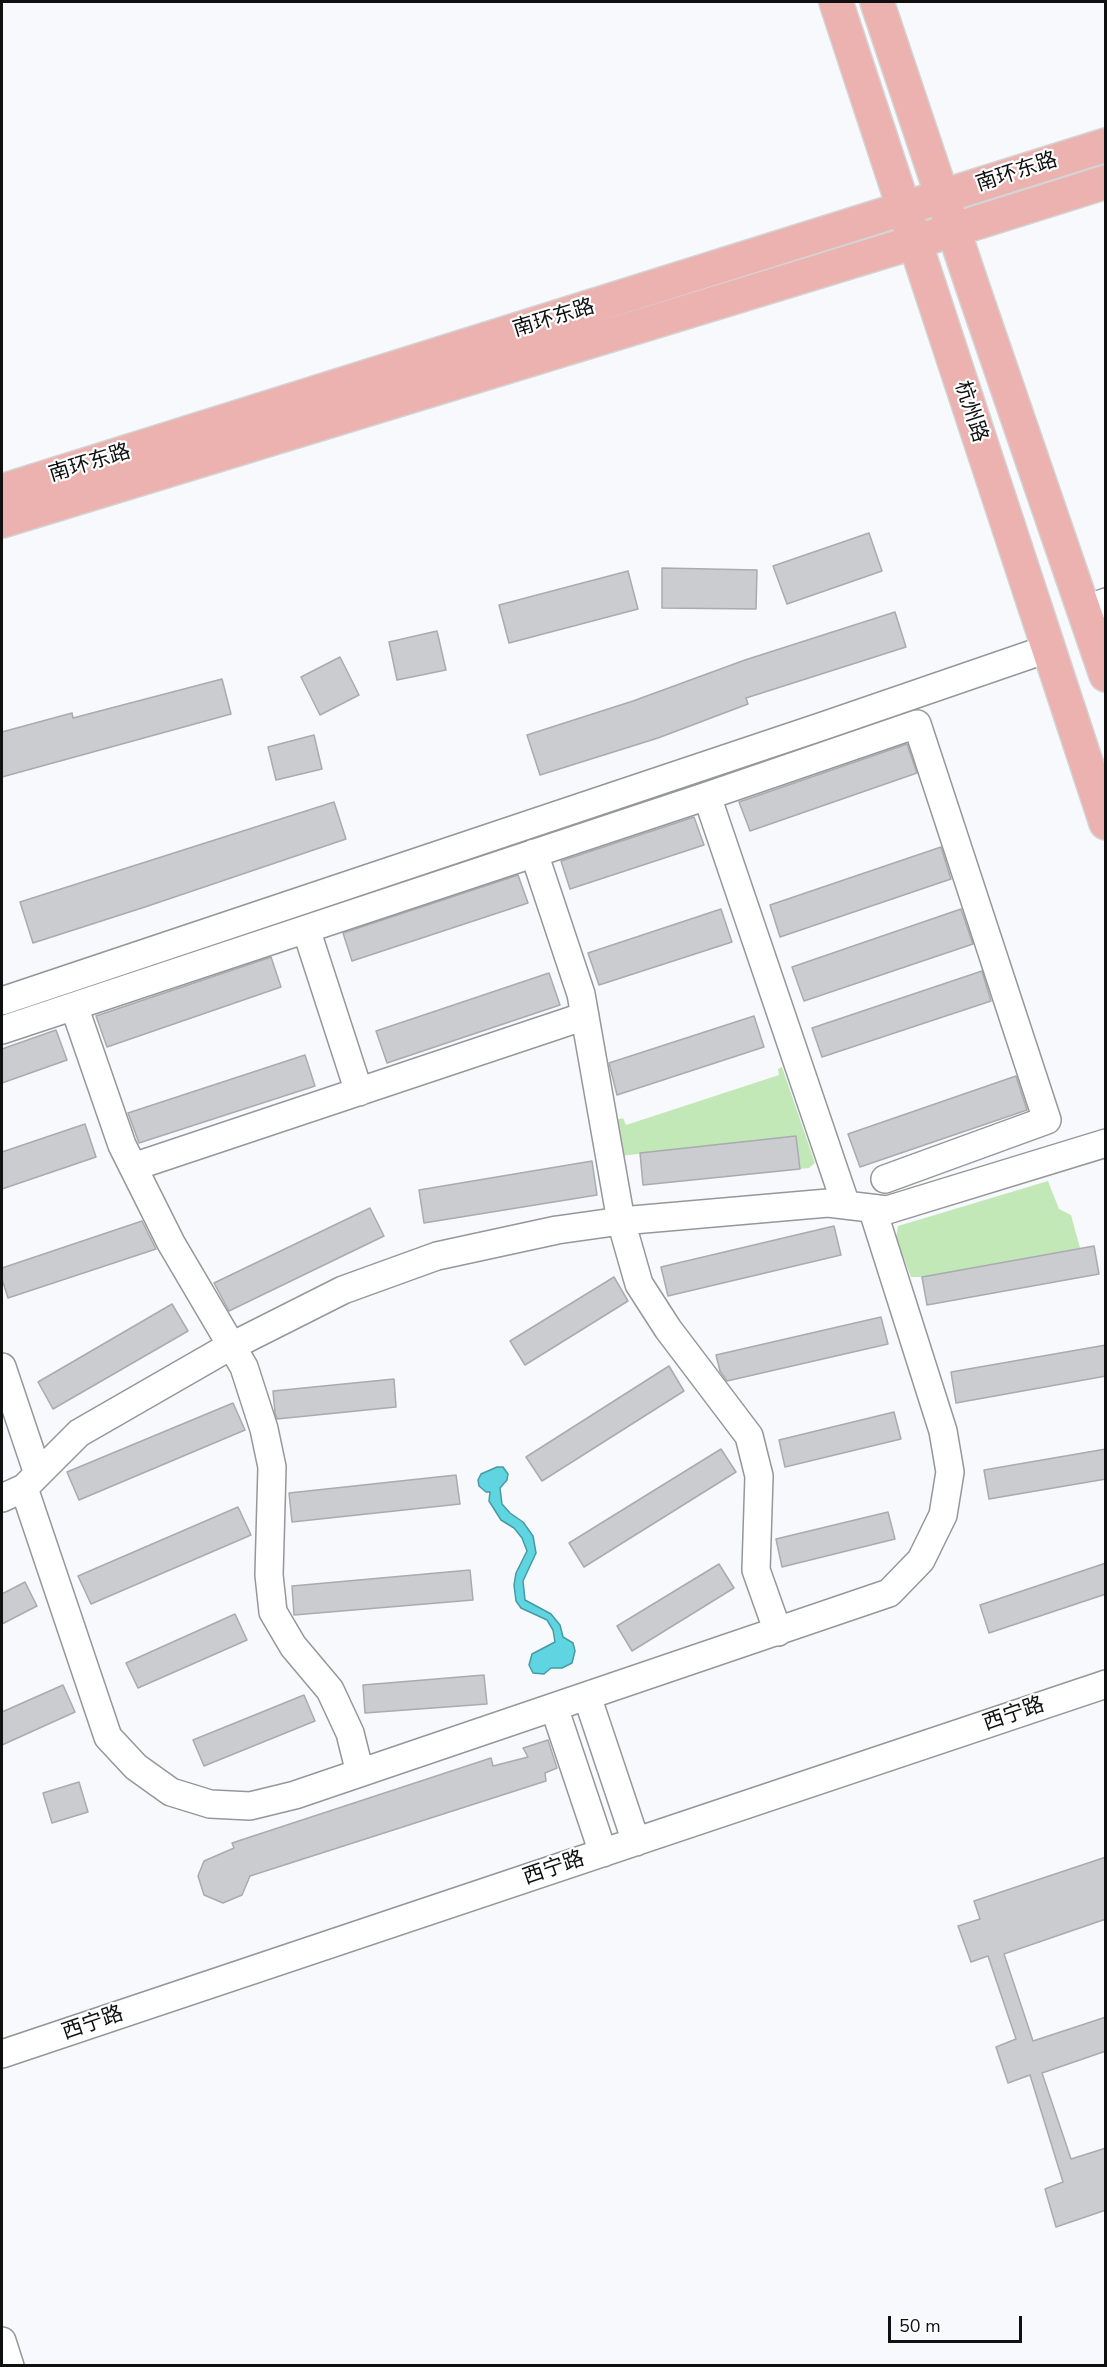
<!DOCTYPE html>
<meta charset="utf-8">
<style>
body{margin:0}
#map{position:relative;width:1107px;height:2367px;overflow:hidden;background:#f7f9fc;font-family:"Nunito Sans",sans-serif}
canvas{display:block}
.frame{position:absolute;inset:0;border:3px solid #0f1010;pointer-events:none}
.scale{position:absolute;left:888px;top:2316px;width:134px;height:27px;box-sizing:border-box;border:3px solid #0f1010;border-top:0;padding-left:8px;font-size:18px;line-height:21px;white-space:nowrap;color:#0f1010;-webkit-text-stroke:4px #fff;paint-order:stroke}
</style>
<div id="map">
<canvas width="1107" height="2367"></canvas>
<div class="frame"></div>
<div class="scale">50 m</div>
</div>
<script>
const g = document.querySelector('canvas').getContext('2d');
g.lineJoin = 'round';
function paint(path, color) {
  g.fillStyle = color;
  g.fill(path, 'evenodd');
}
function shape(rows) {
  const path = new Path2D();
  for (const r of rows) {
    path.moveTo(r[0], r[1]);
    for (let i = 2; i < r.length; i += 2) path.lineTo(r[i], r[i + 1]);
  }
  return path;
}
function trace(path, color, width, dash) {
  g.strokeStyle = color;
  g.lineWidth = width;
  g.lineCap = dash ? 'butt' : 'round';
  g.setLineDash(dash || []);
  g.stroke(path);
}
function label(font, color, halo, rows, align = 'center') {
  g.font = font + ' "Nunito Sans","Noto Sans SC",sans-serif';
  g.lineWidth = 4.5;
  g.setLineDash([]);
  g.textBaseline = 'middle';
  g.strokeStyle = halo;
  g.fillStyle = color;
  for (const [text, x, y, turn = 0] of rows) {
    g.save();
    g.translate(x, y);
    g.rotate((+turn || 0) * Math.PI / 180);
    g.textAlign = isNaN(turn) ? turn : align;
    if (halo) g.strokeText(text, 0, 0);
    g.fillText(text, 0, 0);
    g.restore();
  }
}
paint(shape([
 [782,1067,815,1163,809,1168,800,1169,796,1136,620,1156,612,1121,623,1118,626,1125,779,1075,778,1069],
 [1048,1181,1059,1209,1071,1215,1080,1248,922,1277,911,1277,896,1238,898,1226]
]), '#c3e8b8');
const water = shape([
 [497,1467,503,1467,508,1474,507,1480,500,1488,502,1504,510,1513,523,1522,533,1536,536,1553,523,1581,525,1600,551,1614,560,1625,563,1637,573,1643,575,1651,572,1663,562,1668,551,1668,544,1674,533,1673,529,1665,532,1654,555,1642,553,1630,547,1620,521,1608,516,1601,514,1585,516,1573,527,1551,522,1538,514,1528,501,1520,489,1501,490,1492,486,1492,479,1486,478,1480,481,1474,497,1467]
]);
paint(water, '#5fd5e2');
trace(water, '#479aa3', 1.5);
const building = shape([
 [869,533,882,571,787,604,773,566,869,533],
 [662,568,757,570,756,609,662,608,662,568],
 [628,571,638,609,509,643,499,605,628,571],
 [895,612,906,647,746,698,748,704,658,738,540,775,527,735,633,701,745,660,895,612],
 [437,631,446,670,397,680,389,642,437,631],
 [340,657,359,695,320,715,301,677,340,657],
 [222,679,231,714,2,777,2,732,72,713,73,718,222,679],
 [314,735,322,769,276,780,268,747,314,735],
 [907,744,917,773,750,831,739,802,907,744],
 [334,802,346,839,145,907,33,943,20,902,334,802],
 [694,817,704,845,570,889,561,861,694,817],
 [941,847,951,879,780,937,770,905,941,847],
 [518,875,528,903,352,961,343,933,518,875],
 [721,909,732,942,599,985,588,953,721,909],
 [961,909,973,944,804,1001,792,967,961,909],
 [271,957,281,987,107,1047,96,1016,271,957],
 [982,971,991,1001,822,1057,812,1028,982,971],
 [549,973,560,1005,387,1063,376,1031,549,973],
 [754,1016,764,1047,617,1095,609,1063,754,1016],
 [56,1030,67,1060,2,1083,2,1049,56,1030],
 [305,1055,315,1086,139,1143,128,1113,305,1055],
 [1016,1076,1027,1110,860,1167,848,1134,1016,1076],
 [85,1124,96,1157,2,1189,2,1152,85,1124],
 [796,1136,800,1169,643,1185,640,1153,796,1136],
 [592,1161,597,1195,424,1223,419,1190,592,1161],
 [370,1208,384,1236,229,1311,214,1283,370,1208],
 [142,1221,156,1249,8,1298,2,1279,2,1268,142,1221],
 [834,1226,841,1255,668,1296,661,1267,834,1226],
 [1094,1246,1099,1274,927,1305,922,1277,1094,1246],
 [614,1277,628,1301,525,1365,510,1341,614,1277],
 [172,1304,188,1331,53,1409,38,1382,172,1304],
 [881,1317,888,1344,727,1381,720,1371,716,1355,881,1317],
 [1106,1345,1106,1376,956,1403,951,1372,1106,1345],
 [669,1366,684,1391,542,1481,526,1457,669,1366],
 [394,1379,396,1407,277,1419,275,1413,273,1391,394,1379],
 [233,1403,245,1430,79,1500,67,1472,233,1403],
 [894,1412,901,1439,785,1467,779,1440,894,1412],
 [721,1449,736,1472,584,1567,569,1543,721,1449],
 [1106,1449,1106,1479,989,1499,984,1470,1106,1449],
 [456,1475,460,1504,292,1522,289,1493,456,1475],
 [238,1507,251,1535,91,1604,78,1576,238,1507],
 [888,1512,895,1539,782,1567,776,1539,888,1512],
 [1106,1563,1106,1594,989,1633,980,1605,1106,1563],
 [719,1564,734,1588,632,1651,617,1626,719,1564],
 [470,1570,473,1600,294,1615,292,1586,470,1570],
 [25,1582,37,1606,2,1624,2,1594,25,1582],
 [235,1614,247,1640,138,1688,126,1663,235,1614],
 [484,1675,487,1704,365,1713,363,1685,484,1675],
 [63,1685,75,1712,2,1745,2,1712,63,1685],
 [304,1695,315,1721,204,1766,193,1740,304,1695],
 [548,1740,557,1768,545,1773,546,1781,250,1876,242,1895,223,1903,204,1895,198,1876,204,1861,234,1848,232,1843,491,1758,493,1766,528,1757,523,1748,548,1740],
 [79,1782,88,1812,52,1823,43,1793,79,1782],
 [1106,1857,1106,1919,1004,1954,1033,2041,1106,2017,1106,2051,1042,2073,1071,2159,1106,2148,1106,2210,1056,2227,1045,2189,1063,2182,1030,2075,1008,2083,996,2047,1016,2039,988,1956,971,1962,958,1926,980,1919,974,1901,1106,1857]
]);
paint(building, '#cacccf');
trace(building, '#a9abae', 1.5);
const minor = shape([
 [1084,610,1106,602],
 [707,796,846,1205],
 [534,853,581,994,621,1221,639,1284,668,1329,749,1436,759,1476,756,1570,778,1632],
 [306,929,359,1092],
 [2,1001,823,726,1047,649],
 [74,1006,122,1145,171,1243,244,1367,264,1429,272,1467,269,1575,273,1612,293,1646,330,1690,350,1733,360,1773],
 [2,1030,707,796,917,724,1047,1120,885,1179],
 [133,1167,585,1016],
 [2,1367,38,1474],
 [24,1488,108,1737,136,1767,171,1792,210,1804,250,1806,295,1795,889,1593,921,1560,943,1515,950,1472,943,1431,874,1214,1106,1143],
 [2,1498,24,1488,79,1433,220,1352,343,1290,437,1256,557,1230,621,1221,828,1203,887,1210],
 [587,1696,636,1842],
 [554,1707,603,1853],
 [2,2054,1106,1684],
 [2,2341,10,2366]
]);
const major = shape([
 [836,2,1106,823],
 [877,2,973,288,1106,675],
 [2,491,1106,145],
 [2,521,915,242,1106,182]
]);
trace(minor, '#95979a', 30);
trace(major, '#d4d4d4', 36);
trace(minor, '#fff', 27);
trace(major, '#ebb2b0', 33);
label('21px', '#0f1010', '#fff', [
 ["南环东路",1017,173,-18],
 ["南环东路",554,319,-17],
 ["杭州路",970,412,72],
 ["南环东路",90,464,-17],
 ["西宁路",1014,1715,-19],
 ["西宁路",554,1869,-19],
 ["西宁路",93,2024,-19]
]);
</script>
